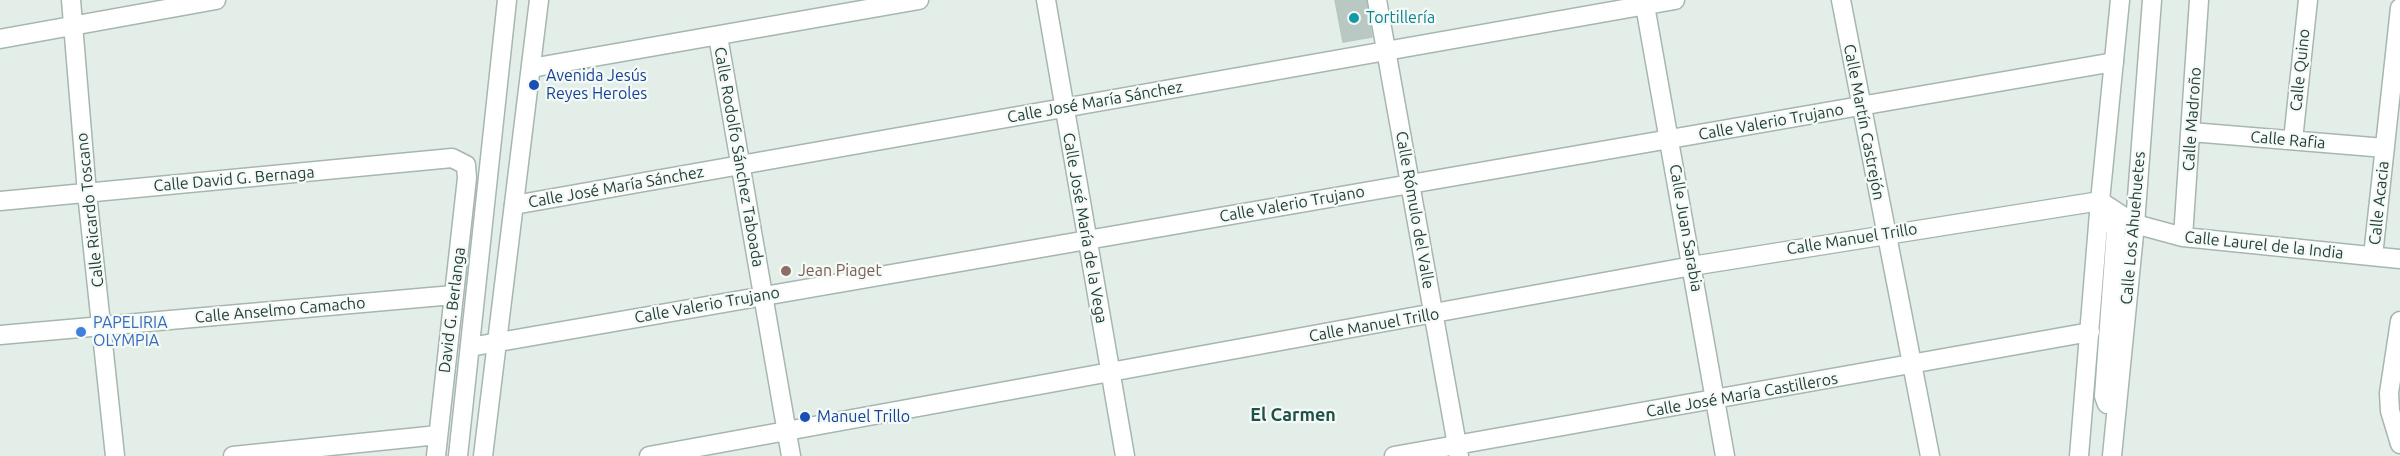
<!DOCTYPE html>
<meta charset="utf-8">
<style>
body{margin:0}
canvas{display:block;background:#e4eee9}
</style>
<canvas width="2400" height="456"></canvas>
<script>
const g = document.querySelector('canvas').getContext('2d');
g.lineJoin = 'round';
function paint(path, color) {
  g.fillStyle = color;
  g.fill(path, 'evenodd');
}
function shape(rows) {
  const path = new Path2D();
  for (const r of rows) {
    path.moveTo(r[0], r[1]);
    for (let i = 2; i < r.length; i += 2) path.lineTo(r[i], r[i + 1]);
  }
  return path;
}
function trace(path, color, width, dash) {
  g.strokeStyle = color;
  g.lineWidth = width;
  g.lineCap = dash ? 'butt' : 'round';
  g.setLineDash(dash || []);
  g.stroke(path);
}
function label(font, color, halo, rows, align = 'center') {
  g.font = font + ' Ubuntu,sans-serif';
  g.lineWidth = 4.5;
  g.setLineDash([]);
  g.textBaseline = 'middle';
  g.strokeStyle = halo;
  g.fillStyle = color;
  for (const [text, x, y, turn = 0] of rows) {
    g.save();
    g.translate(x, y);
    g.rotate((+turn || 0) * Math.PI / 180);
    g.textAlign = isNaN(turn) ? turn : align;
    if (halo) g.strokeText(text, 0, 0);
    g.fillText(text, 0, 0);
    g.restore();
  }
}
const building = shape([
 [1335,0,1366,0,1372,37,1343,42,1335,0]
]);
paint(building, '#b9c8c2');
trace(building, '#b6c7c0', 1.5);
const minor = shape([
 [71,0,87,193,115,456],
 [1046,0,1125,456],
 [1377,0,1459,456],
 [1644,0,1725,456],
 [1841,0,1930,456],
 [718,36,791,456],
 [0,39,216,0],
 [531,68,919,0],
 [2191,132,2385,148],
 [2293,140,2308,0],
 [0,201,452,158,466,165,467,178,436,456],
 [514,205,1675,0],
 [2183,237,2199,0],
 [2373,256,2400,8],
 [2400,321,2389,393,2390,411,2400,444],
 [0,335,453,295],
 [470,347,2114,62],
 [233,456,438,435],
 [649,456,1692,266,2100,201,2135,224,2183,237,2400,259],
 [1394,456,2090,332]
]);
const tertiary = shape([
 [2100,201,2116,230,2104,396,2107,404],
 [458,456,507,0],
 [483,456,539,0],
 [2079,456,2100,201,2120,0],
 [2112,456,2135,224,2152,0]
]);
trace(minor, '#a6b6b0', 21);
trace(tertiary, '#a6b6b0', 21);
trace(minor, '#fff', 18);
trace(tertiary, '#fff', 18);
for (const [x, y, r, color] of [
 [1354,18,6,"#0f9aa8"],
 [534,85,6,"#1a4fb4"],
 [786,271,6,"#8d6e63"],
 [81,332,6,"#3f7fe0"],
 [805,417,6,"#1a4fb4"]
]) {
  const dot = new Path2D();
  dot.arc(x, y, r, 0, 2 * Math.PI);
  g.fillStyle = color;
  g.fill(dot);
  trace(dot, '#f5faf7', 2);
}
label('16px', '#0d838f', '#f5faf7', [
 ["Tortillería",1366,18]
], 'left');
label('16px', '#234038', '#f5faf7', [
 ["Calle Quino",2300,70,-84],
 ["Calle José María Sánchez",1095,102,-10],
 ["Calle Madroño",2192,119,-86],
 ["Calle Valerio Trujano",1771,122,-10],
 ["Calle Martín Castrejón",1864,122,79],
 ["Calle Rafia",2288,140,5],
 ["Calle Rodolfo Sánchez Taboada",739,157,80],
 ["Calle David G. Bernaga",234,179,-5],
 ["Calle José María Sánchez",616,187,-10],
 ["Calle Acacia",2379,203,-84],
 ["Calle Valerio Trujano",1292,204,-10],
 ["Calle Ricardo Toscano",90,210,-96],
 ["Calle Rómulo del Valle",1415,210,80],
 ["Calle José María de la Vega",1085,228,80],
 ["Calle Juan Sarabia",1686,228,80],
 ["Calle Los Ahuehuetes",2133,228,-85],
 ["Calle Manuel Trillo",1852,239,-9],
 ["Calle Laurel de la India",2264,245,6],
 ["Calle Valerio Trujano",707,305,-10],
 ["Calle Anselmo Camacho",280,310,-5],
 ["David G. Berlanga",452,310,-83],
 ["Calle Manuel Trillo",1374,325,-10],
 ["Calle José María Castilleros",1742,395,-10]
]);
label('16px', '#164399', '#f5faf7', [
 ["Avenida Jesús",546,76],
 ["Reyes Heroles",546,94],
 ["Manuel Trillo",817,417]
], 'left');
label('16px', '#785e54', '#f5faf7', [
 ["Jean Piaget",798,271]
], 'left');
label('16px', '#366cbe', '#f5faf7', [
 ["PAPELIRIA",93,323],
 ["OLYMPIA",93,341]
], 'left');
label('bold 18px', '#1e5246', '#f5faf7', [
 ["El Carmen",1293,415]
]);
</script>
